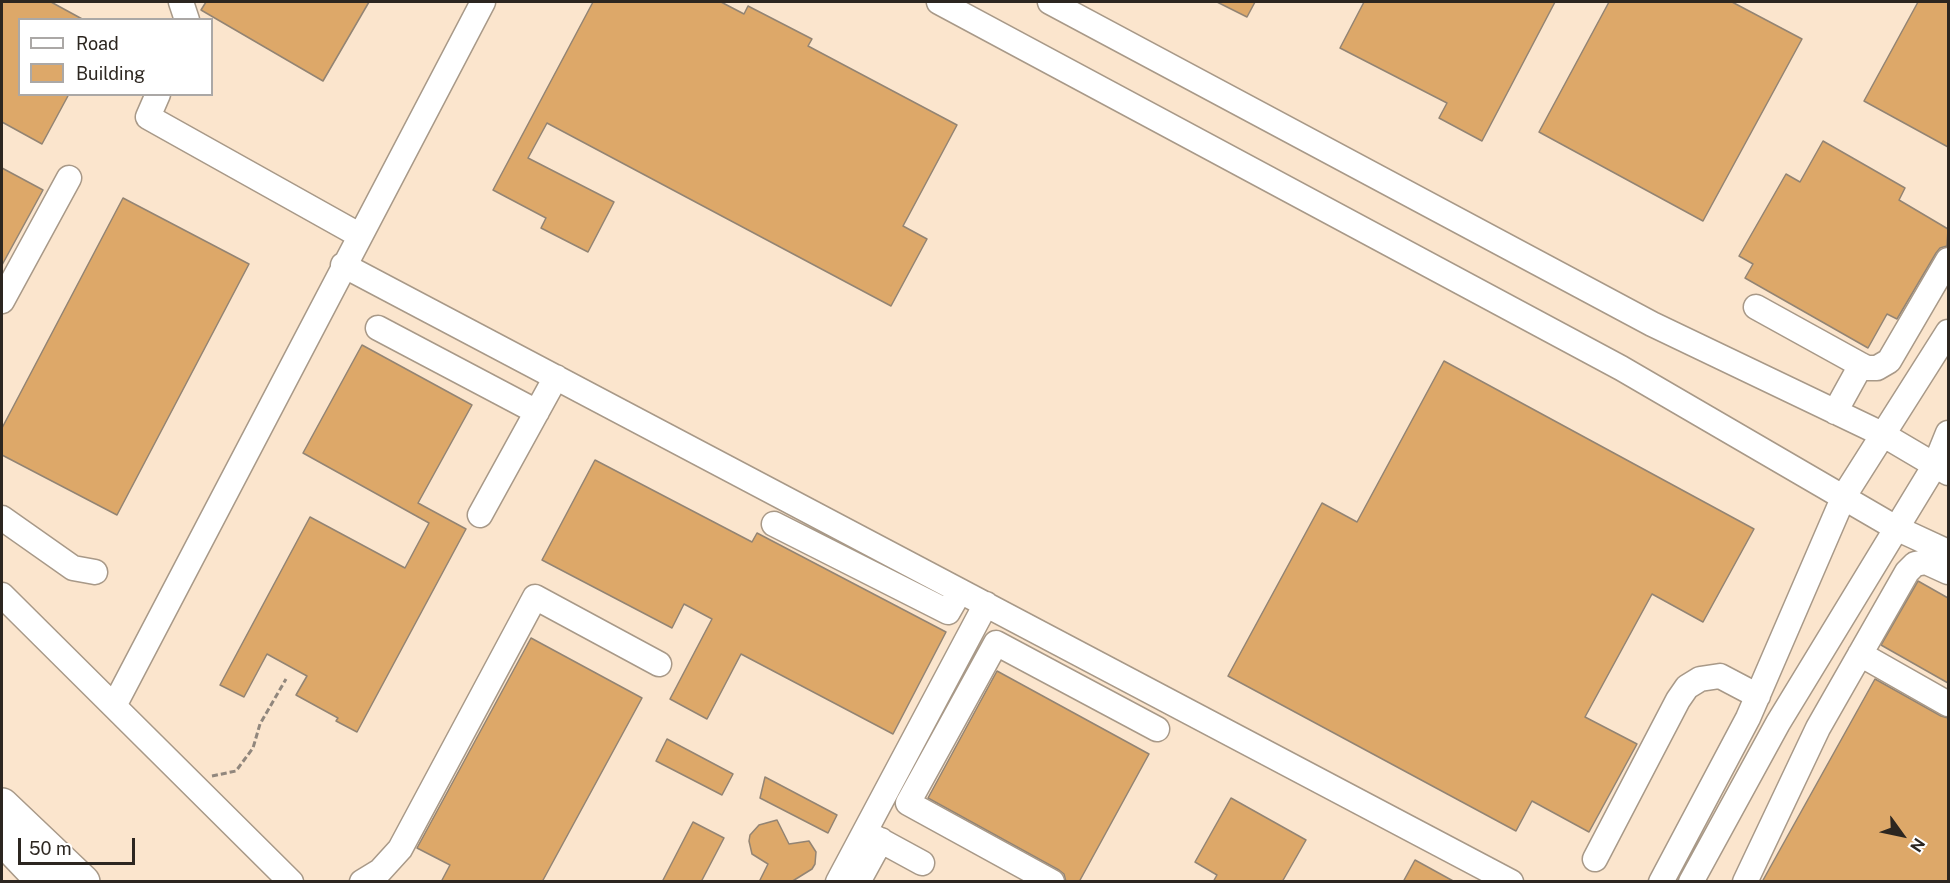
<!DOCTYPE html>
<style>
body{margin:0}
#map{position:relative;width:1950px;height:883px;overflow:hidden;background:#fdefe1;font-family:"Public Sans",sans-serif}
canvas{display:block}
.frame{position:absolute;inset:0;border:3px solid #2c2620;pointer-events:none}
.legend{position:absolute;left:18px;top:18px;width:195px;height:78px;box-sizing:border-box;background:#fff;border:2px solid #aba8a6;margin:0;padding:8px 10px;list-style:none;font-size:18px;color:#2c2620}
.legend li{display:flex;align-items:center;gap:12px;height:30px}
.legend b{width:30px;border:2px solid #aba8a6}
.north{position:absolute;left:1872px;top:805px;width:60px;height:60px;-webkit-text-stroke:4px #fff;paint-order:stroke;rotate:123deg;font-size:16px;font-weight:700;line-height:24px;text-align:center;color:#2c2620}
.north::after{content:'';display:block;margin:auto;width:21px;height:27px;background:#2c2620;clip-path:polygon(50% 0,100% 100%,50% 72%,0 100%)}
.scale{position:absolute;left:18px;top:838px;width:117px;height:27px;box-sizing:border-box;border:3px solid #2c2620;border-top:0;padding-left:8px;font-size:18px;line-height:21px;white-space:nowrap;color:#2c2620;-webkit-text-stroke:4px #fff;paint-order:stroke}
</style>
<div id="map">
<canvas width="1950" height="883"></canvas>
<div class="frame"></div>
<ul class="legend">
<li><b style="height:8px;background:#fff"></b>Road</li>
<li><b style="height:16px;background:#dda869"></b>Building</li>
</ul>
<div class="north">N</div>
<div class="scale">50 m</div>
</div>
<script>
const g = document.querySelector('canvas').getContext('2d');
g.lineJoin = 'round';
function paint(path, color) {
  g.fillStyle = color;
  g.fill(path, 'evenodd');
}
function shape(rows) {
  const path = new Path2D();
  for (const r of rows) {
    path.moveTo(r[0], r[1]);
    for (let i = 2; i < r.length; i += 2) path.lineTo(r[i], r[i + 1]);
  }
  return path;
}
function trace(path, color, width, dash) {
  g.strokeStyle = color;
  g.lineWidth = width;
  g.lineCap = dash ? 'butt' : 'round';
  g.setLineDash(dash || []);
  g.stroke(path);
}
paint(shape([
 [2,2,1948,2,1948,881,2,881],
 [20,20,212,20,212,94,20,94]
]), '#fbe5cd');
const building = shape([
 [2,2,51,2,84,20,20,20,20,94,69,94,42,144,2,122,2,2],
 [206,2,369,2,323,81,201,10,206,2],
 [593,2,721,2,744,14,748,6,812,39,808,46,957,125,903,226,927,239,891,306,547,123,528,158,614,202,588,252,541,228,546,218,493,190,593,2],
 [1217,2,1255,2,1247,17,1217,2],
 [1364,2,1555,2,1482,141,1439,118,1447,103,1340,48,1364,2],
 [1609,2,1732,2,1802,39,1703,221,1539,132,1609,2],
 [1918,2,1948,2,1948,147,1864,101,1918,2],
 [1823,141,1905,188,1899,200,1948,229,1947,246,1940,248,1936,253,1897,319,1887,314,1868,348,1745,278,1753,264,1739,256,1786,174,1800,182,1823,141],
 [2,168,43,190,2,265,2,168],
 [123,198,249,264,117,515,2,455,2,428,123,198],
 [362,345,472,405,418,503,466,529,357,732,336,721,338,718,296,695,307,676,267,654,244,697,220,685,310,517,405,568,429,523,303,453,362,345],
 [1444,361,1754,529,1703,622,1652,594,1585,717,1637,744,1589,832,1532,801,1516,831,1228,676,1322,503,1357,522,1444,361],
 [595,460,752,542,757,533,946,632,893,734,741,654,707,719,670,699,712,619,684,604,672,628,542,560,595,460],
 [1918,581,1948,598,1948,683,1881,645,1918,581],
 [531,638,642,698,542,882,441,882,450,865,417,848,531,638],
 [997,671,1149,754,1079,882,1066,882,1064,874,1059,870,928,798,997,671],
 [1875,679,1941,716,1948,718,1948,882,1762,882,1875,679],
 [667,739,733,774,722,795,656,761,667,739],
 [765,777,837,815,828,833,760,798,765,777],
 [1231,798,1306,840,1282,882,1213,882,1217,875,1195,862,1231,798],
 [777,820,789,844,809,841,816,852,815,864,812,869,791,882,759,882,768,864,752,854,749,841,750,835,759,825,777,820],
 [693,822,724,838,701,882,662,882,693,822],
 [1415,860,1455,882,1403,882,1415,860]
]);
paint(building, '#dda869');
trace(building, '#938473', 1.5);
const minor = shape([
 [181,2,187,20],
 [939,2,1621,368,1896,528,1948,552],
 [1050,2,1652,324,1882,434,1948,473],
 [158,94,148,117,359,235],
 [343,265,1511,882],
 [2,301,69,178],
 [1756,307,1861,365,1867,368,1877,368,1889,361,1948,260],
 [378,328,537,412],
 [1835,412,1861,365],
 [480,515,556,377],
 [2,518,73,568,95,572],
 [774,524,948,612,960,591],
 [2,595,291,882],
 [1860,654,1948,704],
 [114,706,483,2],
 [865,832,922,863],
 [1595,859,1678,700,1687,687,1700,679,1720,676,1758,696],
 [362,882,380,871,400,849,535,597,659,664],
 [838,882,986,604],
 [858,882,881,840],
 [1052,882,908,803,996,643,1157,729],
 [1661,882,1748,718,1844,496,1948,332],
 [1691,882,1778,723,1935,465,1948,433],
 [1745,882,1818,728,1907,572,1915,564,1926,562,1948,572]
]);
const highway = shape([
 [2,805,83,882],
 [2,838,44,882]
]);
trace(minor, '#a89988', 27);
trace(highway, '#a89988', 36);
trace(shape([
 [212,776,236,771,253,748,260,724,286,679]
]), '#91877d', 3, [6, 3]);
trace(minor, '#fff', 24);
trace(highway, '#fff', 33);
</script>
